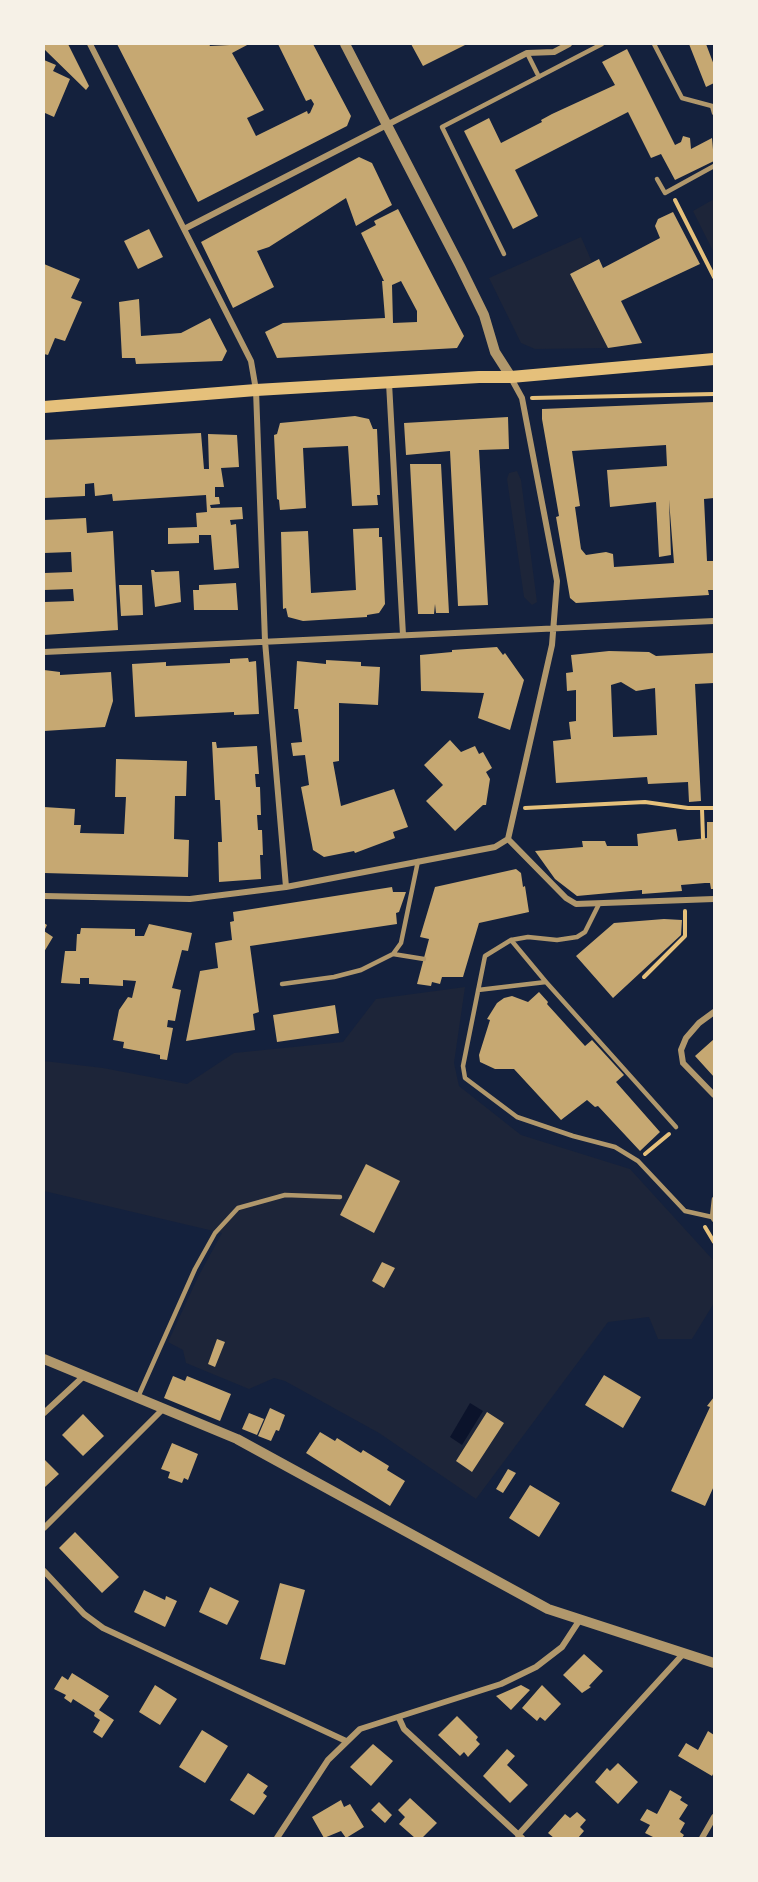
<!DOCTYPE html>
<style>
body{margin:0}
#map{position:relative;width:758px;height:1882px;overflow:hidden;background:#14213d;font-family:"Work Sans",sans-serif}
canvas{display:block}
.frame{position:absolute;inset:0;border:45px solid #f6f1e7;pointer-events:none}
</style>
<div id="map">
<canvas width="758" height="1882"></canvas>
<div class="frame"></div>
</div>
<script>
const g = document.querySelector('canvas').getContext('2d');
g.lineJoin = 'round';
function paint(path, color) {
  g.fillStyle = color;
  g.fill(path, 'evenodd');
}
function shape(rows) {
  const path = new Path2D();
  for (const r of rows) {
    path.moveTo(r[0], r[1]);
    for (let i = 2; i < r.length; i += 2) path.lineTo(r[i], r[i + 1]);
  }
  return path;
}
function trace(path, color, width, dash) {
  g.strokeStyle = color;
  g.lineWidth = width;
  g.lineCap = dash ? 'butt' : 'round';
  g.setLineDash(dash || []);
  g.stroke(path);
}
paint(shape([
 [714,199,714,253,693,211],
 [581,237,592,262,570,274,608,348,535,349,521,343,489,278],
 [517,471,521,480,537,602,532,605,524,597,507,479,509,473],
 [465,987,454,1063,459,1086,521,1135,630,1169,714,1261,714,1303,692,1339,658,1339,649,1317,608,1322,476,1499,379,1433,285,1381,274,1378,249,1389,186,1363,183,1350,168,1342,198,1277,222,1233,44,1191,44,1061,103,1068,187,1084,234,1053,343,1042,376,999]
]), '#1d2539');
paint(shape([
 [470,1403,483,1411,462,1445,450,1437]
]), '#0b132b');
paint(shape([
 [44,44,68,44,89,86,86,90,44,49],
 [117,44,209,44,210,46,249,44,232,53,264,110,247,118,256,136,307,111,308,114,310,113,314,104,311,99,306,101,278,44,313,44,351,116,347,126,198,202],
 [411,44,467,44,423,66],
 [689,44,706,44,714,65,714,83,706,87],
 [627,49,675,145,681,142,683,136,690,138,691,149,712,138,714,161,675,180,661,154,651,158,628,112,515,170,538,216,513,229,464,131,489,118,501,143,542,122,541,120,552,114,615,85,602,62],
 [44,60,56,65,53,71,70,79,54,117,45,113,44,117],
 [359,157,372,163,392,205,356,226,346,198,269,247,257,251,274,287,233,308,201,242],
 [398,209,464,336,457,348,277,358,265,332,283,323,385,318,382,281,384,281,361,233,376,225,374,221],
 [401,281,417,311,417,322,393,323,392,285],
 [673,212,700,264,621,301,642,343,608,348,570,274,599,259,603,268,660,238,655,226,658,219],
 [149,229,163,257,138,269,124,241],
 [44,264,80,279,71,298,82,302,65,341,55,338,48,355,44,354],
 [139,299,141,336,181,333,210,318,227,351,222,361,136,364,135,358,122,358,119,302],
 [714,402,714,498,704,499,707,561,714,561,714,590,708,590,709,595,576,603,570,598,556,517,559,516,542,419,542,409],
 [666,445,667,466,607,470,610,507,656,502,659,557,671,555,669,500,674,563,614,567,613,554,606,552,586,555,581,549,575,507,580,506,572,451],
 [355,416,369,419,373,429,377,429,380,495,377,495,378,505,352,506,348,446,303,448,306,508,280,510,279,500,277,499,274,435,277,434,280,423],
 [508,417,509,449,479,450,488,605,458,606,450,451,406,455,404,423],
 [201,433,204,469,209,469,208,434,237,435,239,467,221,468,224,487,215,487,215,497,219,497,220,504,210,505,211,508,242,507,243,519,230,520,231,525,236,524,239,568,214,570,211,535,199,535,199,543,168,544,168,528,197,527,196,513,207,512,206,495,113,501,112,494,95,496,94,483,85,484,85,496,44,498,44,440],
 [410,464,441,464,449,613,436,613,435,604,434,614,418,614],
 [86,518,87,533,113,531,118,630,44,635,44,602,74,601,73,589,44,590,44,573,72,572,71,552,44,553,44,520],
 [379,528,379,537,382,537,385,604,379,613,367,615,367,617,303,621,288,617,286,608,283,609,281,532,308,531,311,593,356,590,353,529],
 [151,570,154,570,155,572,179,571,181,602,155,607],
 [236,583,238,610,194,610,193,590,199,590,199,585],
 [119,585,142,585,143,615,121,616],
 [497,647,503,655,505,653,524,680,510,730,478,718,484,693,421,691,420,655,452,652,452,650],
 [609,651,649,652,656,656,714,653,714,683,695,684,701,801,689,802,688,782,648,784,647,777,556,783,553,741,571,739,569,722,576,721,576,690,567,691,566,673,573,672,571,655],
 [621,682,636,691,655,688,657,735,613,737,611,685],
 [248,658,249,662,256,661,259,714,234,715,234,712,135,717,132,664,166,662,166,666,230,663,230,659],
 [326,660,361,662,361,666,380,667,378,705,339,703,339,761,333,762,341,806,394,789,408,827,393,832,395,838,355,853,354,851,324,857,313,850,301,787,309,785,305,755,293,756,291,743,302,742,298,709,294,709,297,661,326,664],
 [44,670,60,672,60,675,111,672,113,701,105,727,44,731],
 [450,740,461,752,475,746,479,754,483,752,492,768,486,772,490,779,486,805,483,805,455,831,426,801,443,785,424,765],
 [212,742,216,742,217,748,257,746,259,774,255,774,256,787,260,787,261,815,257,815,258,830,262,830,263,855,260,855,261,879,219,882,218,842,222,842,220,800,215,800],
 [116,759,187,761,186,796,175,796,174,839,189,840,188,877,44,873,44,807,75,809,74,825,81,825,80,833,124,834,126,797,115,797],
 [707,822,714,822,714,889,711,889,710,883,705,883,681,885,682,891,642,894,642,890,577,896,555,879,535,851,583,847,582,841,605,841,607,846,638,846,637,834,676,829,678,841,707,838],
 [516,869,521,873,523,887,525,886,529,912,479,923,463,977,442,977,440,984,432,982,431,986,417,984,429,939,420,937,435,887],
 [392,887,393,892,406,892,399,912,396,913,397,924,250,946,259,1012,253,1014,255,1030,186,1041,200,971,218,968,215,943,232,940,230,922,234,921,233,912],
 [664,919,682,920,681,935,613,998,576,956,614,923],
 [44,923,47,925,44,931,53,937,44,952],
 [149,924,192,933,188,951,182,950,172,988,181,990,175,1021,168,1020,167,1027,173,1028,167,1060,160,1059,160,1055,123,1048,124,1042,113,1040,119,1010,128,997,132,998,136,981,123,980,123,986,89,984,89,978,80,978,80,984,61,983,65,951,76,951,77,934,80,934,81,928,135,929,135,936,144,936],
 [539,992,548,1002,547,1004,585,1046,592,1040,624,1075,616,1082,660,1132,640,1151,598,1106,595,1107,587,1100,561,1120,514,1069,495,1069,480,1062,479,1055,490,1020,487,1019,497,1003,504,998,512,996,528,1002],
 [335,1005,339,1033,277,1042,273,1015],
 [714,1039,714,1077,695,1056],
 [366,1164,400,1181,374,1233,340,1215],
 [382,1262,395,1268,384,1288,372,1281],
 [217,1339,225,1342,215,1367,208,1364],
 [604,1375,641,1397,623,1428,585,1405],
 [173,1376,185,1381,187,1376,231,1394,220,1421,164,1398],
 [714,1397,714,1486,705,1506,671,1491,710,1407,707,1406],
 [270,1408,285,1415,279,1431,276,1430,271,1441,258,1436],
 [487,1412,504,1423,472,1472,456,1461],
 [249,1413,264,1419,257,1435,242,1429],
 [83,1414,104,1436,83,1456,62,1435],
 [320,1432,335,1441,337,1438,361,1453,363,1450,389,1466,387,1470,405,1481,390,1506,306,1453],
 [172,1443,198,1454,188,1480,184,1478,182,1483,168,1478,170,1472,161,1469],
 [44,1459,59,1474,45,1487,44,1486],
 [508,1469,516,1473,503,1493,496,1489],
 [530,1485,560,1503,539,1537,509,1518],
 [75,1532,119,1577,102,1593,59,1548],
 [280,1583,305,1590,285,1665,260,1659],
 [210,1587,239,1601,227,1625,199,1612],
 [144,1590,165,1600,166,1596,177,1601,165,1627,134,1612],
 [584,1654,603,1671,589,1686,591,1687,582,1693,563,1675],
 [72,1673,109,1696,99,1710,114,1720,102,1738,93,1732,100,1720,94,1716,95,1713,73,1699,71,1703,64,1698,66,1695,54,1689,62,1676,68,1680],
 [155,1685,177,1699,160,1725,139,1712],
 [521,1685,530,1690,511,1710,496,1696],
 [542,1685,561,1704,545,1721,540,1717,537,1721,522,1708],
 [457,1716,478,1737,476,1740,480,1744,468,1757,464,1752,460,1756,438,1735],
 [202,1730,228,1746,205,1783,179,1767],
 [708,1731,714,1735,714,1772,712,1776,678,1756,686,1743,698,1750],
 [373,1744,393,1761,371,1786,350,1767],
 [507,1749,515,1756,507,1765,528,1785,510,1803,483,1776],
 [618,1763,638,1782,618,1804,595,1782,607,1768,610,1771],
 [248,1773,268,1786,263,1793,267,1796,254,1815,230,1800],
 [670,1790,682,1797,680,1800,688,1805,679,1819,685,1823,680,1832,684,1835,682,1838,655,1838,645,1833,650,1825,640,1820,647,1809,657,1814],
 [410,1798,437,1823,422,1838,415,1838,399,1824,405,1817,398,1810],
 [341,1800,344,1807,350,1804,364,1827,346,1838,341,1831,324,1838,312,1817],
 [379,1802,392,1815,385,1823,371,1810],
 [577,1812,586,1820,580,1827,584,1831,578,1838,554,1838,548,1833,565,1814,570,1818]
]), '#c6a872');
trace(shape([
 [675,200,714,277],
 [532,398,714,394],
 [525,808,645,802,688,808,714,808],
 [702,809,703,838],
 [644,977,685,936,685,911],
 [645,1154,669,1134],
 [705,1227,714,1242]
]), '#e5c07b', 4);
trace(shape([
 [654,44,682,98,712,106,714,113],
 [527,53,539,77],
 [657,179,665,193,714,166],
 [504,254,442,127,602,44],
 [599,904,585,932,577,937,557,940,528,937,511,940,485,956,463,1066,465,1078,517,1117,573,1136,615,1147,638,1161,685,1211,712,1217],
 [511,940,546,982],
 [393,954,424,959],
 [282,984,334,977,361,970,393,954,401,943,418,861],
 [478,990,546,982,676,1127],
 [714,1199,712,1217,714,1220],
 [138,1397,195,1269,215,1233,238,1208,285,1195,340,1197]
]), '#b1986c', 4.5);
trace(shape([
 [90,44,251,361,256,390,265,641,286,887],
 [186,228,527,53,554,52,569,44],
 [511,378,522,398,557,581,552,645,508,839,566,898,576,904,714,899],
 [389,383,403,635],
 [44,652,714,621],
 [44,896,190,899,286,887,495,847,508,839],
 [714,1012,699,1023,686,1038,681,1050,683,1063,714,1095],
 [44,1413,85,1375],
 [44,1528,163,1409],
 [44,1571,84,1614,103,1628,346,1741],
 [399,1718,404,1729,522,1838],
 [518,1835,684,1653],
 [277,1838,328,1760,360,1729,501,1684,536,1667,562,1647,579,1621],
 [702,1838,714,1817]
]), '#b1986c', 6);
trace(shape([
 [345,44,460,266,484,315,495,352,511,377],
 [44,1359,237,1439,548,1609,714,1663]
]), '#b1986c', 10);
trace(shape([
 [44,407,256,390,479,377,511,377,714,359]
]), '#e5c07b', 12);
</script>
